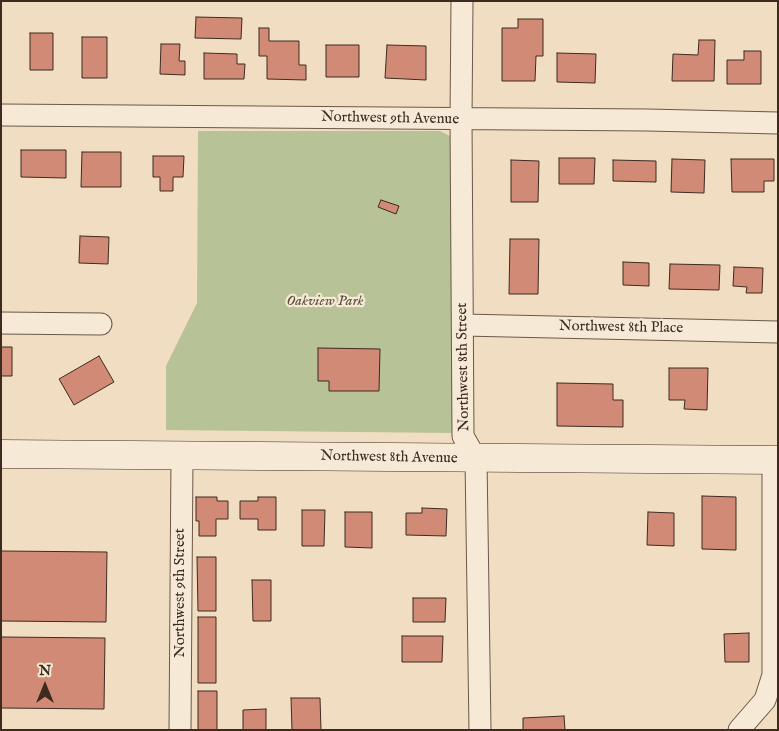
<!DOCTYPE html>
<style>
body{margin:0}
#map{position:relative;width:779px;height:731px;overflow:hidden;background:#f1dec2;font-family:"IM FELL English",serif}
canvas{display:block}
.frame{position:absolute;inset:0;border:2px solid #3d2b20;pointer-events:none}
.north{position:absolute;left:20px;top:661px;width:50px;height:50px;-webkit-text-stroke:4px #f6ead7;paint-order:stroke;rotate:0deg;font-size:14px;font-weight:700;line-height:20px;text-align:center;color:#3d2b20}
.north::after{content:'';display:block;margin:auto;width:18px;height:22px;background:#3d2b20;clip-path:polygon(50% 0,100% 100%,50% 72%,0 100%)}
</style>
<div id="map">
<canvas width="779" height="731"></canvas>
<div class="frame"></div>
<div class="north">N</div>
</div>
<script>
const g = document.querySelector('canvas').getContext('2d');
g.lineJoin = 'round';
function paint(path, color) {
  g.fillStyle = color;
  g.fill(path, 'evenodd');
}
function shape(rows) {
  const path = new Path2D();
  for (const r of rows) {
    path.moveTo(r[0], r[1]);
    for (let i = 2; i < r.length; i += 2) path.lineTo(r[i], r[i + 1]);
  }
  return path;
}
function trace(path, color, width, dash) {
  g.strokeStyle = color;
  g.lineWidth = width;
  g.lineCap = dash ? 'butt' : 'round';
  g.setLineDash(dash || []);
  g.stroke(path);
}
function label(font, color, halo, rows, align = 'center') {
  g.font = font + ' "IM FELL English",serif';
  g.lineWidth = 4.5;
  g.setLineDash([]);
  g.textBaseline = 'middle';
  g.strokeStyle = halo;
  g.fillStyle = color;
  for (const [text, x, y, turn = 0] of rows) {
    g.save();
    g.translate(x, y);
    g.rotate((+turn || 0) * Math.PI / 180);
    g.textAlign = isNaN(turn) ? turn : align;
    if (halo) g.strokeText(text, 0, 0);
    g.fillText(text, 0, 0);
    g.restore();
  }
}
paint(shape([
 [198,131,440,131,450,136,453,145,453,426,451,433,166,430,166,366,197,303]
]), '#b7c296');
const building = shape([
 [196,17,242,18,241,39,195,38,196,17],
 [518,19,543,19,543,56,536,56,535,81,502,81,502,28,518,28,518,19],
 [259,28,269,28,269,41,299,41,299,65,306,65,306,80,267,79,267,56,259,56,259,28],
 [30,33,53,33,53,70,30,70,30,33],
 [82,37,107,37,107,78,82,78,82,37],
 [699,40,715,40,714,81,672,81,673,54,698,55,699,40],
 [161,44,180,44,179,61,185,61,185,75,160,74,161,44],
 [326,45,359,45,359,77,326,77,326,45],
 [387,45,426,46,426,80,385,78,387,45],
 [744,51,761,51,761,84,727,84,727,60,744,60,744,51],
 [204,53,237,54,237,64,245,64,244,79,204,79,204,53],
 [557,53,596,54,595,83,557,82,557,53],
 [21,150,66,150,66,178,21,177,21,150],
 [82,152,121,152,121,187,81,187,82,152],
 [153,156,184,156,183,177,173,177,173,191,160,191,160,177,153,177,153,156],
 [559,158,595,158,594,184,559,184,559,158],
 [672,159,705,160,704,193,671,192,672,159],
 [731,159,774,159,774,181,764,181,764,192,732,192,731,159],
 [511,160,539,161,538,202,511,202,511,160],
 [613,160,656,161,656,182,613,181,613,160],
 [381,200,399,206,396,214,378,207,381,200],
 [80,236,109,237,108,264,79,263,80,236],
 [510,239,539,239,538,294,509,294,510,239],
 [623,262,649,263,649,286,623,285,623,262],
 [670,264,720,265,719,290,669,289,670,264],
 [734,267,763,268,762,293,746,293,747,287,733,286,734,267],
 [1,347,12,347,12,376,1,376,1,347],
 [318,348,380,349,379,391,329,391,329,381,318,381,318,348],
 [99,356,114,382,74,405,59,379,99,356],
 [669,368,708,368,707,410,684,409,685,400,669,400,669,368],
 [557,383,613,384,613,400,623,400,623,427,557,426,557,383],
 [702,496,736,497,736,550,702,549,702,496],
 [196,497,217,497,217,501,228,501,228,519,216,519,216,536,199,536,199,521,196,521,196,497],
 [258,497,276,497,276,530,258,530,258,519,240,519,240,501,258,501,258,497],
 [422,508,447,509,446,536,406,535,406,513,422,513,422,508],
 [302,510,325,510,324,546,302,546,302,510],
 [345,512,372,512,372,548,345,547,345,512],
 [648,512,674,513,674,546,647,545,648,512],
 [1,551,107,552,106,622,1,621,1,551],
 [197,557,216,557,216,611,198,611,197,557],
 [252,580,271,580,271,621,253,621,252,580],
 [413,598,446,598,445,622,413,622,413,598],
 [198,617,216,617,216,683,198,683,198,617],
 [749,633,749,662,725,662,724,634,749,633],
 [402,636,443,636,442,662,402,662,402,636],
 [1,637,105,638,104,709,1,708,1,637],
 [198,691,217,691,217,730,198,730,198,691],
 [291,698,320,698,321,730,292,730,291,698],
 [266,709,266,730,243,730,243,710,266,709],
 [564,716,565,730,523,730,523,718,564,716]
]);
paint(building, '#d18a75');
trace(building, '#3d2b20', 1);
const street = shape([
 [462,1,461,119,463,436,476,459,480,730],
 [1,115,647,120,778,123],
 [1,323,101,324],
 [463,325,778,332],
 [180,730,182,456],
 [739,730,765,700,773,675,773,460]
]);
const secondary = shape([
 [1,454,778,460]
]);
trace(street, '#6a5848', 23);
trace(secondary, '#3d2b20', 29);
trace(street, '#f6ead7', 21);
trace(secondary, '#f6ead7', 28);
label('15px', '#3d2b20', '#f6ead7', [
 ["Northwest 9th Avenue",390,119,1],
 ["Northwest 8th Place",621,328,1],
 ["Northwest 8th Street",464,367,-91],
 ["Northwest 8th Avenue",389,458,1],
 ["Northwest 9th Street",181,593,-90]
]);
label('italic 15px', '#5c513e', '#f6ead7', [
 ["Oakview Park",325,302]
]);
</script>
